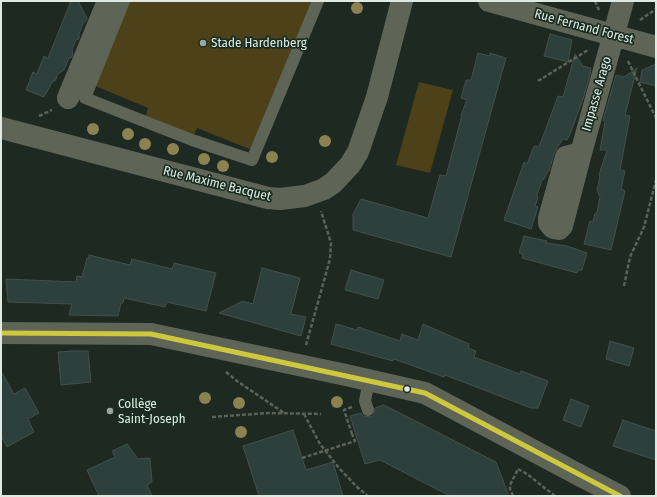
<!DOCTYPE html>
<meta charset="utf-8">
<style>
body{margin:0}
#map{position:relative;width:657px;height:497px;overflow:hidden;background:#1e2922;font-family:"Fira Sans Condensed",sans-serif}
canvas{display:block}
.frame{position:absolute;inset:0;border:2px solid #deeae2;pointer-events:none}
</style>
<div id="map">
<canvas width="657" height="497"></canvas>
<div class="frame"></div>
</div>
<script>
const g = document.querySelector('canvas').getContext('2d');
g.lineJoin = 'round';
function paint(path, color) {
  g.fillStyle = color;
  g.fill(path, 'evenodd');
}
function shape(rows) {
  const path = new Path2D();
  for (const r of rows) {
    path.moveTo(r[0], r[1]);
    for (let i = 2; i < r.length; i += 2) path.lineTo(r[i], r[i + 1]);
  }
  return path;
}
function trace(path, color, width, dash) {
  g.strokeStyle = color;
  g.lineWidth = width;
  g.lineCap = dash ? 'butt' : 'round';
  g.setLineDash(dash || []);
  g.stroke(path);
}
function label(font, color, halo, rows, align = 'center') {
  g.font = font + ' "Fira Sans Condensed",sans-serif';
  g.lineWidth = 3.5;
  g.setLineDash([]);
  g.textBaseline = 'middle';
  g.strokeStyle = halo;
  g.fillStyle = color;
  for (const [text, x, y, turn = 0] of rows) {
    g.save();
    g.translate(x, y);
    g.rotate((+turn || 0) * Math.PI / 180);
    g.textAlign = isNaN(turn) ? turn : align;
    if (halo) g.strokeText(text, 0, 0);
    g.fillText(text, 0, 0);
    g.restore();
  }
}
paint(shape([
 [128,1,314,1,252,150,197,128,193,137,145,118,148,108,93,85],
 [419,82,453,90,430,173,396,165]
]), '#4c4119');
const building = shape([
 [71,1,78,1,87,18,86,21,83,23,79,34,79,39,76,40,72,50,73,54,72,57,69,58,64,70,58,74,55,81,53,81,44,97,26,90,33,72,37,74,44,56,48,58,71,1],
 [550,34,572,40,568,62,544,56,550,34],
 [478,53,490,56,490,53,506,58,451,257,353,230,353,214,361,199,428,218,440,175,446,176,462,115,461,115,467,100,461,98,466,80,471,80,478,53],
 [575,54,583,66,591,68,590,75,584,96,571,132,567,140,563,139,557,148,554,154,549,171,548,171,544,179,542,180,537,195,538,198,535,206,538,207,531,229,504,220,524,162,527,164,534,146,539,147,558,96,563,97,575,54],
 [656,64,656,86,640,82,642,70,656,64],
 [637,68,625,115,630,116,620,170,625,171,621,189,625,191,611,250,584,244,590,221,593,222,595,214,597,212,600,197,597,190,600,177,599,175,607,150,600,150,605,122,603,120,604,116,616,75,624,77,637,68],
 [524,236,547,241,546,243,567,246,587,253,582,270,578,270,577,273,522,258,523,254,519,253,524,236],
 [89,255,130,265,132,259,172,269,174,263,216,273,206,311,167,302,165,307,124,298,123,303,121,303,118,316,69,315,72,304,8,302,6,279,76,282,77,276,82,277,87,258,89,258,89,255],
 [262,268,300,278,291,314,306,317,301,336,219,313,243,301,253,304,262,268],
 [351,270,384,280,378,299,345,290,351,270],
 [336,324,357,330,358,327,400,341,402,334,418,340,423,324,469,344,468,348,476,351,474,357,520,374,521,371,548,381,538,408,531,408,445,375,444,377,394,359,393,361,331,344,336,324],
 [610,341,634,348,629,366,606,359,610,341],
 [72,351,88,351,91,382,61,385,58,352,72,351],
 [1,371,14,394,25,388,39,413,28,419,34,432,7,447,1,436,1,371],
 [571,399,589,406,581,427,563,420,571,399],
 [384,405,496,462,509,496,450,496,380,460,365,464,350,416,361,413,363,416,370,417,374,415,375,408,384,405],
 [623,420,656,431,656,460,613,446,623,420],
 [293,430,306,470,333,462,343,496,259,496,243,446,293,430],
 [127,444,138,459,150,458,152,482,147,485,152,496,99,496,87,470,115,457,112,451,127,444]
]);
paint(building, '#2e403c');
trace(building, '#444f4c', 1);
trace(shape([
 [595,1,599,10],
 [640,20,656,9],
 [628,61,656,118],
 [538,81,588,50],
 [39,116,52,110],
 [624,286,630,257,644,227,656,180],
 [306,345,330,259,331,243,321,211],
 [226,372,237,381,284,413],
 [352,407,344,410,352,434],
 [304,414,320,444,339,468,357,487,368,496],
 [212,417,268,413,321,414],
 [518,469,527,474,555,496],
 [513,496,510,489,510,485,518,469]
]), '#5b6258', 2.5, [4, 2]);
trace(shape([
 [124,1,85,98,192,140,252,160,318,1],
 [368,410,365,401,369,380]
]), '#5e6456', 12);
trace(shape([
 [489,1,656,47],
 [68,98,108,1],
 [1,128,268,198,280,199,305,196,324,189,333,183,350,165,358,152,377,97,402,1],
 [581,153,566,157,549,218,549,223,553,228,559,229,562,226,581,153,623,1],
 [1,333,151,334,346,375,425,393,581,476,620,496]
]), '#5e6456', 22);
trace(shape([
 [302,458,355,441,352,434]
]), '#5b6258', 2.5, [4, 2]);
trace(shape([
 [1,333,151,334,425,393,620,496]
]), '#cdc83f', 5);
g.fillStyle = '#8b8151';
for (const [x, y] of [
 [357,8],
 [93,129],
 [128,134],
 [325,141],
 [145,144],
 [173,149],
 [272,157],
 [204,159],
 [223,166],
 [205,398],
 [337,402],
 [239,403],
 [241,432]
]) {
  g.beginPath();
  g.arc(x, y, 6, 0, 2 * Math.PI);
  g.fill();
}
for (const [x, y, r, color] of [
 [203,43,4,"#9ba69f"],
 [407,389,3.5,"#deeae2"],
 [110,411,4,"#9ba69f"]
]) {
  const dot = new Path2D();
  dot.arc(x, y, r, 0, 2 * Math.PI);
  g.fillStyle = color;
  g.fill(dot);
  trace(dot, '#192d21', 1.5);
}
label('13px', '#deeae2', '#192d21', [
 ["Rue Fernand Forest",584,27,15],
 ["Impasse Arago",597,94,-74],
 ["Rue Maxime Bacquet",217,184,14]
]);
label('13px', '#deeae2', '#192d21', [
 ["Stade Hardenberg",211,43],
 ["Collège",118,404],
 ["Saint-Joseph",118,419]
], 'left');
</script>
